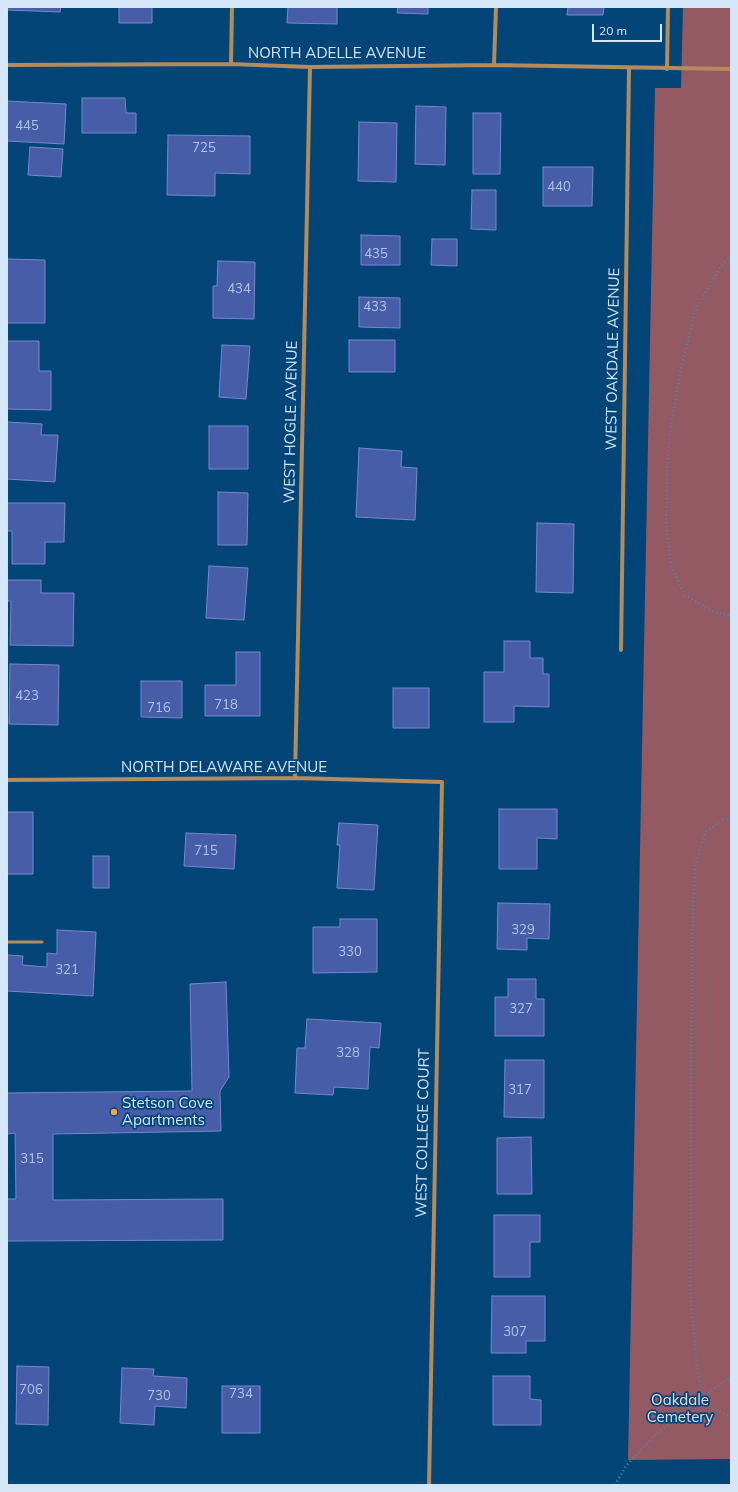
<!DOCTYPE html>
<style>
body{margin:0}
#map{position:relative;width:738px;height:1492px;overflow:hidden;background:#044578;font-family:Mulish,sans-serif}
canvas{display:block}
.frame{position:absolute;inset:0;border:8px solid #d5e6f8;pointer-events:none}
.scale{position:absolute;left:592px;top:24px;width:70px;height:18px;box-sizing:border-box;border:2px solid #d5e6f8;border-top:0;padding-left:5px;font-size:12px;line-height:14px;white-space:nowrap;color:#d5e6f8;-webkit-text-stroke:3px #044578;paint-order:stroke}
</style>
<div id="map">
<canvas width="738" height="1492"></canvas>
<div class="frame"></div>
<div class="scale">20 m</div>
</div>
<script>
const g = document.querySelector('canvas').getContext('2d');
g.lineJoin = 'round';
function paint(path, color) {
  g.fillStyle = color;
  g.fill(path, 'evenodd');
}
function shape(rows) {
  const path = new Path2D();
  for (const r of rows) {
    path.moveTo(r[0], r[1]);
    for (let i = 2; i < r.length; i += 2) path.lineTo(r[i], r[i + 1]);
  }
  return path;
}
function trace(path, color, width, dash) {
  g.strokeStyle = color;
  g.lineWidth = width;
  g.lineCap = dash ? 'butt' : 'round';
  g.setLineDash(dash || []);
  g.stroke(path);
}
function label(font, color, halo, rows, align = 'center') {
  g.font = font + ' Mulish,sans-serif';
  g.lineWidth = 3.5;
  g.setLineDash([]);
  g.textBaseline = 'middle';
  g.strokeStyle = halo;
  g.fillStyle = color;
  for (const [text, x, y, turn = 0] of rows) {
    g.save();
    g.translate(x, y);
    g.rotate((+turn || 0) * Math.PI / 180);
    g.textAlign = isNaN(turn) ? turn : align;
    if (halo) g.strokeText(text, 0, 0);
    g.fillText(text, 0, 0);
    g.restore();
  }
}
paint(shape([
 [683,7,731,7,731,1459,628,1460,655,88,681,88]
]), '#945a64');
const building = shape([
 [7,7,61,7,60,12,7,10,7,7],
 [119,7,152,7,152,23,119,23,119,7],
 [288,7,337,7,337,24,287,23,288,7],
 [398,7,428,7,428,14,397,13,398,7],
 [568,7,604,7,603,15,567,15,568,7],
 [82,98,125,98,126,113,136,113,136,133,82,133,82,98],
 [7,101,66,104,64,144,7,141,7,101],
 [416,106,446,107,445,165,415,164,416,106],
 [473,113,501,113,500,174,473,174,473,113],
 [359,122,397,123,396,182,358,181,359,122],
 [168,135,250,136,250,174,215,173,215,196,167,195,168,135],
 [30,147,63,149,61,177,28,175,30,147],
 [543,167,593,167,592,206,543,206,543,167],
 [472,190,496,190,496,230,471,229,472,190],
 [361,235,400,236,400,265,361,265,361,235],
 [432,239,457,239,457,266,431,265,432,239],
 [7,259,45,260,45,323,7,323,7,259],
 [218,261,255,262,254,319,213,318,213,286,217,286,218,261],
 [359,297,400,298,400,328,359,327,359,297],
 [349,340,395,340,395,372,349,372,349,340],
 [7,341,39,341,39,371,51,371,51,410,7,409,7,341],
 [222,345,250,346,246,399,219,397,222,345],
 [7,422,42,424,41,435,58,435,55,482,7,479,7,422],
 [209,426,248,426,248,469,209,469,209,426],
 [359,448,402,451,401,467,417,468,415,520,356,517,359,448],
 [218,492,248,493,247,545,218,545,218,492],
 [7,503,65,503,64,542,45,542,45,564,12,564,12,531,7,531,7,503],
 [537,523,574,524,573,593,536,592,537,523],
 [209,566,248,568,244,620,206,618,209,566],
 [7,580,41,580,41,593,74,593,73,646,10,645,11,601,7,601,7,580],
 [504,641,530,641,530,658,543,658,543,674,549,674,549,707,514,706,514,722,484,722,484,672,504,672,504,641],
 [236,652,260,652,260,716,205,716,205,685,236,685,236,652],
 [10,664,59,665,58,725,9,724,10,664],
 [141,681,182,681,182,718,141,717,141,681],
 [393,688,429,688,429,728,393,728,393,688],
 [499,809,557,809,557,839,537,838,537,869,499,869,499,809],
 [7,812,33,812,33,874,7,874,7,812],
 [339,823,378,825,374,890,337,888,340,845,337,845,339,823],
 [186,833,236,835,234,869,184,866,186,833],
 [93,856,109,856,109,888,93,888,93,856],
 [498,903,550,904,549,939,527,938,527,950,497,949,498,903],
 [340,919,377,919,377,972,313,973,313,927,340,927,340,919],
 [57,930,96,932,93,996,7,991,7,955,23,956,22,965,47,967,47,953,57,954,57,930],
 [508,979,536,979,536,999,544,999,544,1036,495,1036,495,997,508,997,508,979],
 [226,982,229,1077,220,1091,221,1131,53,1134,53,1200,223,1199,223,1240,7,1241,7,1199,16,1199,15,1133,7,1134,7,1093,192,1091,190,984,226,982],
 [307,1019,381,1023,379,1048,370,1047,368,1089,334,1087,333,1095,295,1093,297,1048,305,1048,307,1019],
 [505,1060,544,1060,544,1118,504,1117,505,1060],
 [531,1137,532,1194,497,1194,497,1138,531,1137],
 [494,1215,540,1215,540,1242,530,1242,530,1277,494,1277,494,1215],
 [492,1296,545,1296,545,1341,526,1341,526,1353,491,1353,492,1296],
 [17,1366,49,1367,48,1425,16,1424,17,1366],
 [122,1368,154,1369,153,1376,187,1378,186,1408,155,1406,154,1425,120,1423,122,1368],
 [493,1376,530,1376,530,1399,541,1400,541,1425,493,1425,493,1376],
 [222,1386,260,1386,260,1433,222,1433,222,1386]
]);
paint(building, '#475da7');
trace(building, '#7389cc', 1);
trace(shape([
 [731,256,720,268,695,311,681,368,671,424,667,466,666,524,671,566,685,595,714,612,731,616],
 [731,818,722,820,706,832,695,865,692,940,690,1291,697,1367,702,1397,712,1408,731,1417],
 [615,1485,626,1466,655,1435,702,1397,731,1377]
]), '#5483a9', 2.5, [1, 3]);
trace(shape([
 [7,942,42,942]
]), '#b58b5c', 3);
trace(shape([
 [231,64,232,7],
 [7,65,231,64,310,67,494,65,731,69],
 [494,65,496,7],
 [667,69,668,7],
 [621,650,629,68],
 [295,778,310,67],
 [7,780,295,778,442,782,429,1485]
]), '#b58b5c', 4);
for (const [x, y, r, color] of [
 [114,1112,4,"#f2a541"]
]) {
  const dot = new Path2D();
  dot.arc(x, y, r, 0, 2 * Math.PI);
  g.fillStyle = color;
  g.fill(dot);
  trace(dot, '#044578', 1.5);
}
label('13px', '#b2c4e4', null, [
 ["445",27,126],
 ["725",204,148],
 ["440",559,187],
 ["435",376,254],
 ["434",239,289],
 ["433",375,307],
 ["423",27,696],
 ["718",226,705],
 ["716",159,708],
 ["715",206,851],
 ["329",523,930],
 ["330",350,952],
 ["321",67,970],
 ["327",521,1009],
 ["328",348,1053],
 ["317",520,1090],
 ["315",32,1159],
 ["307",515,1332],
 ["706",31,1390],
 ["734",241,1394],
 ["730",159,1396]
]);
label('15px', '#d5e6f8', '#044578', [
 ["NORTH ADELLE AVENUE",337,53],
 ["WEST OAKDALE AVENUE",613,359,-89],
 ["WEST HOGLE AVENUE",291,422,-89],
 ["NORTH DELAWARE AVENUE",224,767],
 ["WEST COLLEGE COURT",423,1133,-89]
]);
label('15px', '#d5e6f8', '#044578', [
 ["Stetson Cove",122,1103],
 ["Apartments",122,1120]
], 'left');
label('15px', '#f3d8db', '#044578', [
 ["Oakdale",680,1400],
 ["Cemetery",680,1417]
]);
</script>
